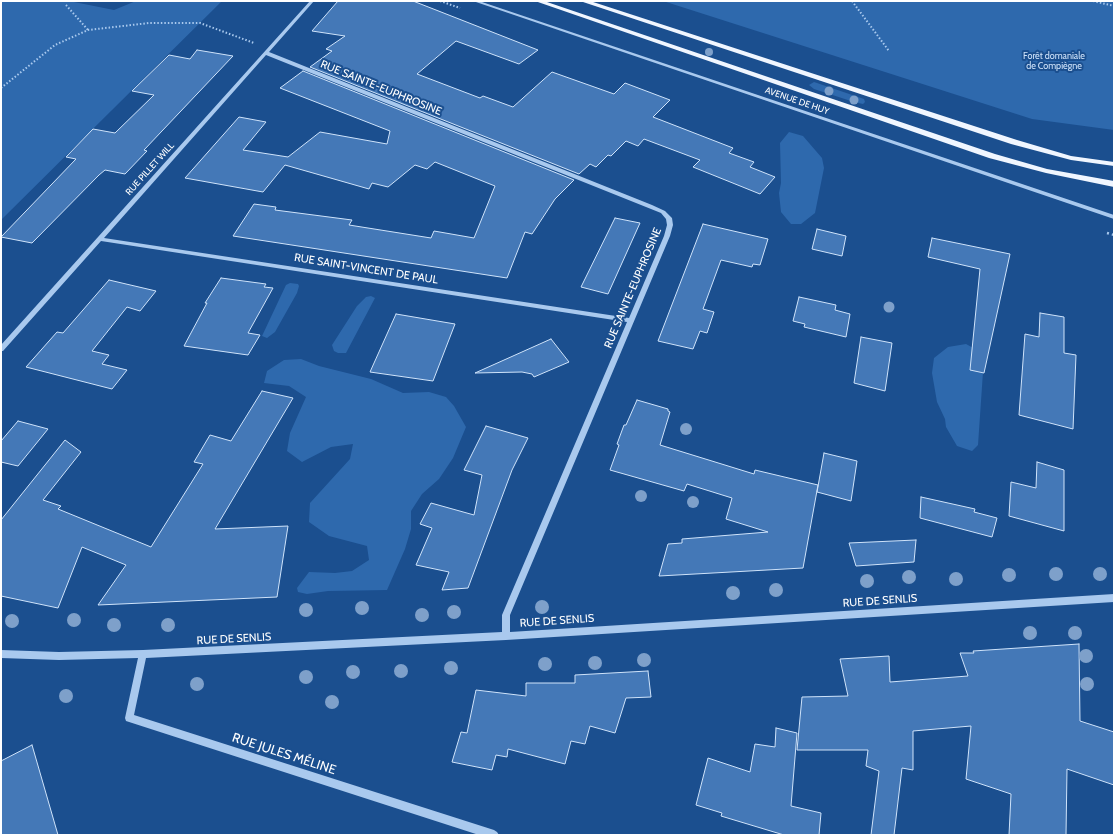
<!DOCTYPE html>
<meta charset="utf-8">
<style>
body{margin:0}
#map{position:relative;width:1115px;height:836px;overflow:hidden;background:#1b4f8f;font-family:Cabin,sans-serif}
canvas{display:block}
.frame{position:absolute;inset:0;border:2px solid #fff;pointer-events:none}
</style>
<div id="map">
<canvas width="1115" height="836"></canvas>
<div class="frame"></div>
</div>
<script>
const g = document.querySelector('canvas').getContext('2d');
g.lineJoin = 'round';
function paint(path, color) {
  g.fillStyle = color;
  g.fill(path, 'evenodd');
}
function shape(rows) {
  const path = new Path2D();
  for (const r of rows) {
    path.moveTo(r[0], r[1]);
    for (let i = 2; i < r.length; i += 2) path.lineTo(r[i], r[i + 1]);
  }
  return path;
}
function trace(path, color, width, dash) {
  g.strokeStyle = color;
  g.lineWidth = width;
  g.lineCap = dash ? 'butt' : 'round';
  g.setLineDash(dash || []);
  g.stroke(path);
}
function label(font, color, halo, rows, align = 'center') {
  g.font = font + ' Cabin,sans-serif';
  g.lineWidth = 4;
  g.setLineDash([]);
  g.textBaseline = 'middle';
  g.strokeStyle = halo;
  g.fillStyle = color;
  for (const [text, x, y, turn = 0] of rows) {
    g.save();
    g.translate(x, y);
    g.rotate((+turn || 0) * Math.PI / 180);
    g.textAlign = isNaN(turn) ? turn : align;
    if (halo) g.strokeText(text, 0, 0);
    g.fillText(text, 0, 0);
    g.restore();
  }
}
paint(shape([
 [1,1,69,1,114,10,136,1,222,1,1,220],
 [663,1,1114,1,1114,130,1032,119],
 [814,82,864,99,865,102,863,104,854,102,814,89,809,85],
 [789,132,803,136,822,158,824,168,815,213,801,224,791,224,781,212,779,193,781,183,780,143],
 [290,283,298,284,299,286,297,293,275,332,267,338,262,336,286,285],
 [371,296,375,298,346,353,338,353,334,351,332,345,357,306,366,297],
 [966,344,979,351,983,372,978,445,972,451,957,446,946,427,945,419,937,402,932,373,934,358,948,347],
 [301,359,319,366,371,379,403,393,429,392,446,397,454,406,466,427,453,458,439,479,422,494,411,511,411,529,405,549,387,590,328,591,307,594,298,592,297,588,309,572,335,573,352,571,369,560,367,546,329,536,309,522,310,503,350,459,353,444,331,447,302,462,287,451,290,433,306,397,289,386,264,383,267,371,284,360]
]), '#2e69ad');
const building = shape([
 [338,1,413,1,538,50,519,64,456,41,417,74,480,98,483,96,513,107,552,72,614,94,625,83,670,100,653,117,733,148,729,153,754,162,750,167,775,177,760,194,693,167,700,160,644,139,638,146,626,141,611,156,608,155,596,167,590,164,579,174,310,67,332,51,326,49,345,36,312,31,338,1],
 [197,50,233,56,144,150,147,151,125,174,105,170,99,175,32,243,1,237,76,159,66,157,93,129,115,133,154,95,132,91,169,55,190,59,197,50],
 [303,71,574,180,555,199,532,234,525,232,507,278,233,236,254,204,276,207,275,210,352,220,349,225,431,238,434,231,474,238,495,186,435,162,427,169,415,165,388,187,372,183,369,189,285,165,263,192,185,178,239,117,266,122,243,150,288,157,320,132,387,144,390,131,280,88,303,71],
 [615,218,640,223,608,294,581,287,615,218],
 [703,224,768,239,760,265,753,264,752,267,721,260,703,309,714,312,707,333,700,331,693,349,658,341,703,224],
 [817,229,846,236,842,256,812,249,817,229],
 [932,238,1010,254,984,373,970,370,980,269,928,257,932,238],
 [221,278,266,284,264,287,273,288,248,333,260,335,248,355,184,346,207,303,205,303,221,278],
 [109,280,156,291,140,311,127,307,92,351,109,355,102,364,127,370,112,389,26,367,57,332,63,333,109,280],
 [799,297,836,305,835,310,850,314,846,337,804,327,805,324,793,321,799,297],
 [1040,313,1064,317,1064,353,1076,355,1073,429,1019,415,1025,334,1039,337,1040,313],
 [396,314,455,324,433,381,370,372,396,314],
 [861,337,892,343,885,391,854,383,861,337],
 [551,339,569,362,534,377,532,374,522,372,475,373,551,339],
 [262,391,293,398,215,529,288,526,277,597,98,605,126,565,82,547,58,608,1,596,1,520,65,440,81,452,43,500,61,506,58,509,151,547,203,464,194,462,210,435,231,441,262,391],
 [637,400,668,409,668,411,670,412,660,445,754,474,755,470,818,485,803,568,659,576,668,544,682,543,682,539,768,532,726,519,732,498,687,484,684,491,610,470,619,445,617,444,624,425,626,425,637,400],
 [18,421,48,429,18,466,1,462,1,441,18,421],
 [486,426,528,438,512,470,468,588,442,590,449,572,416,565,432,528,420,524,431,503,474,515,482,475,464,470,486,426],
 [824,453,857,461,851,501,817,492,824,453],
 [1037,462,1064,470,1064,531,1009,516,1011,482,1036,488,1037,462],
 [921,497,975,509,974,512,997,518,992,537,920,518,921,497],
 [916,540,914,562,856,566,849,543,916,540],
 [1079,644,1080,721,1114,732,1114,785,1067,769,1066,835,1009,835,1011,794,966,779,971,726,913,731,913,770,902,768,894,835,871,835,879,771,866,766,868,750,797,750,802,697,848,696,840,659,889,656,890,682,968,676,960,653,974,653,973,651,1079,644],
 [648,671,651,697,626,698,615,733,590,726,585,744,571,741,565,764,508,749,507,757,496,755,492,770,452,762,461,732,467,733,476,690,526,696,526,683,575,683,575,675,648,671],
 [776,728,797,733,791,806,821,813,819,835,784,835,721,816,722,813,696,805,708,758,750,772,755,744,775,747,776,728],
 [32,745,58,835,1,835,1,761,32,745]
]);
paint(building, '#4478b7');
trace(building, '#cfe3fa', 1);
trace(shape([
 [440,1,460,8],
 [852,1,889,51],
 [1093,1,1114,6],
 [66,5,88,30],
 [1,88,55,45,88,30,149,23,200,23,254,43]
]), '#a9c9ee', 2, [1.5, 2]);
trace(shape([
 [1107,233,1114,235]
]), '#a9c9ee', 2.5, [2, 3]);
paint(shape([
 [310,1,314,1,269,52,652,205,665,211,672,218,673,225,670,236,510,615,510,632,1114,594,1114,602,506,640,146,658,134,715,494,830,497,832,499,835,479,835,126,721,125,718,138,658,59,660,1,658,1,650,59,652,143,650,502,632,502,615,627,322,101,241,3,351,1,351,1,345,310,1],
 [266,55,661,213,666,219,667,225,664,236,629,318,104,238,266,55],
 [473,1,479,1,1114,215,1114,219,473,1]
]), '#a9c9ee');
paint(shape([
 [535,1,544,1,995,154,1047,169,1114,181,1114,187,1046,173,989,158,535,1],
 [580,1,590,1,1017,140,1071,156,1114,162,1114,166,1071,160,1011,144,580,1]
]), '#f0f6ff');
g.fillStyle = '#7ea0ca';
for (const [x, y, r] of [
 [709,52,4],
 [829,91,4.5],
 [854,100,4.5],
 [889,307,5.5],
 [686,429,6],
 [641,496,6],
 [693,502,6],
 [1056,574,7],
 [1100,574,7],
 [1009,575,7],
 [909,577,7],
 [956,579,7],
 [867,581,7],
 [776,590,7],
 [733,593,7],
 [542,607,7],
 [362,608,7],
 [306,610,7],
 [454,612,7],
 [422,615,7],
 [74,620,7],
 [12,621,7],
 [114,625,7],
 [168,625,7],
 [1030,633,7],
 [1075,633,7],
 [1086,656,7],
 [644,660,7],
 [595,663,7],
 [545,664,7],
 [451,668,7],
 [401,671,7],
 [353,672,7],
 [306,677,7],
 [197,684,7],
 [1087,684,7],
 [66,696,7],
 [332,702,7]
]) {
  g.beginPath();
  g.arc(x, y, r, 0, 2 * Math.PI);
  g.fill();
}
label('9px', '#cfe3fa', '#1b4f8f', [
 ["Forêt domaniale",1054,56],
 ["de Compiègne",1054,66]
]);
label('9px', '#fff', '#1b4f8f', [
 ["AVENUE DE HUY",797,101,19],
 ["RUE PILLET WILL",150,169,-48]
]);
label('11px', '#fff', '#1b4f8f', [
 ["RUE SAINTE-EUPHROSINE",381,88,22],
 ["RUE SAINT-VINCENT DE PAUL",366,269,9],
 ["RUE SAINTE-EUPHROSINE",633,288,-67],
 ["RUE DE SENLIS",880,601,-4],
 ["RUE DE SENLIS",557,621,-4],
 ["RUE DE SENLIS",234,639,-3]
]);
label('13px', '#fff', '#1b4f8f', [
 ["RUE JULES MÉLINE",284,754,18]
]);
</script>
